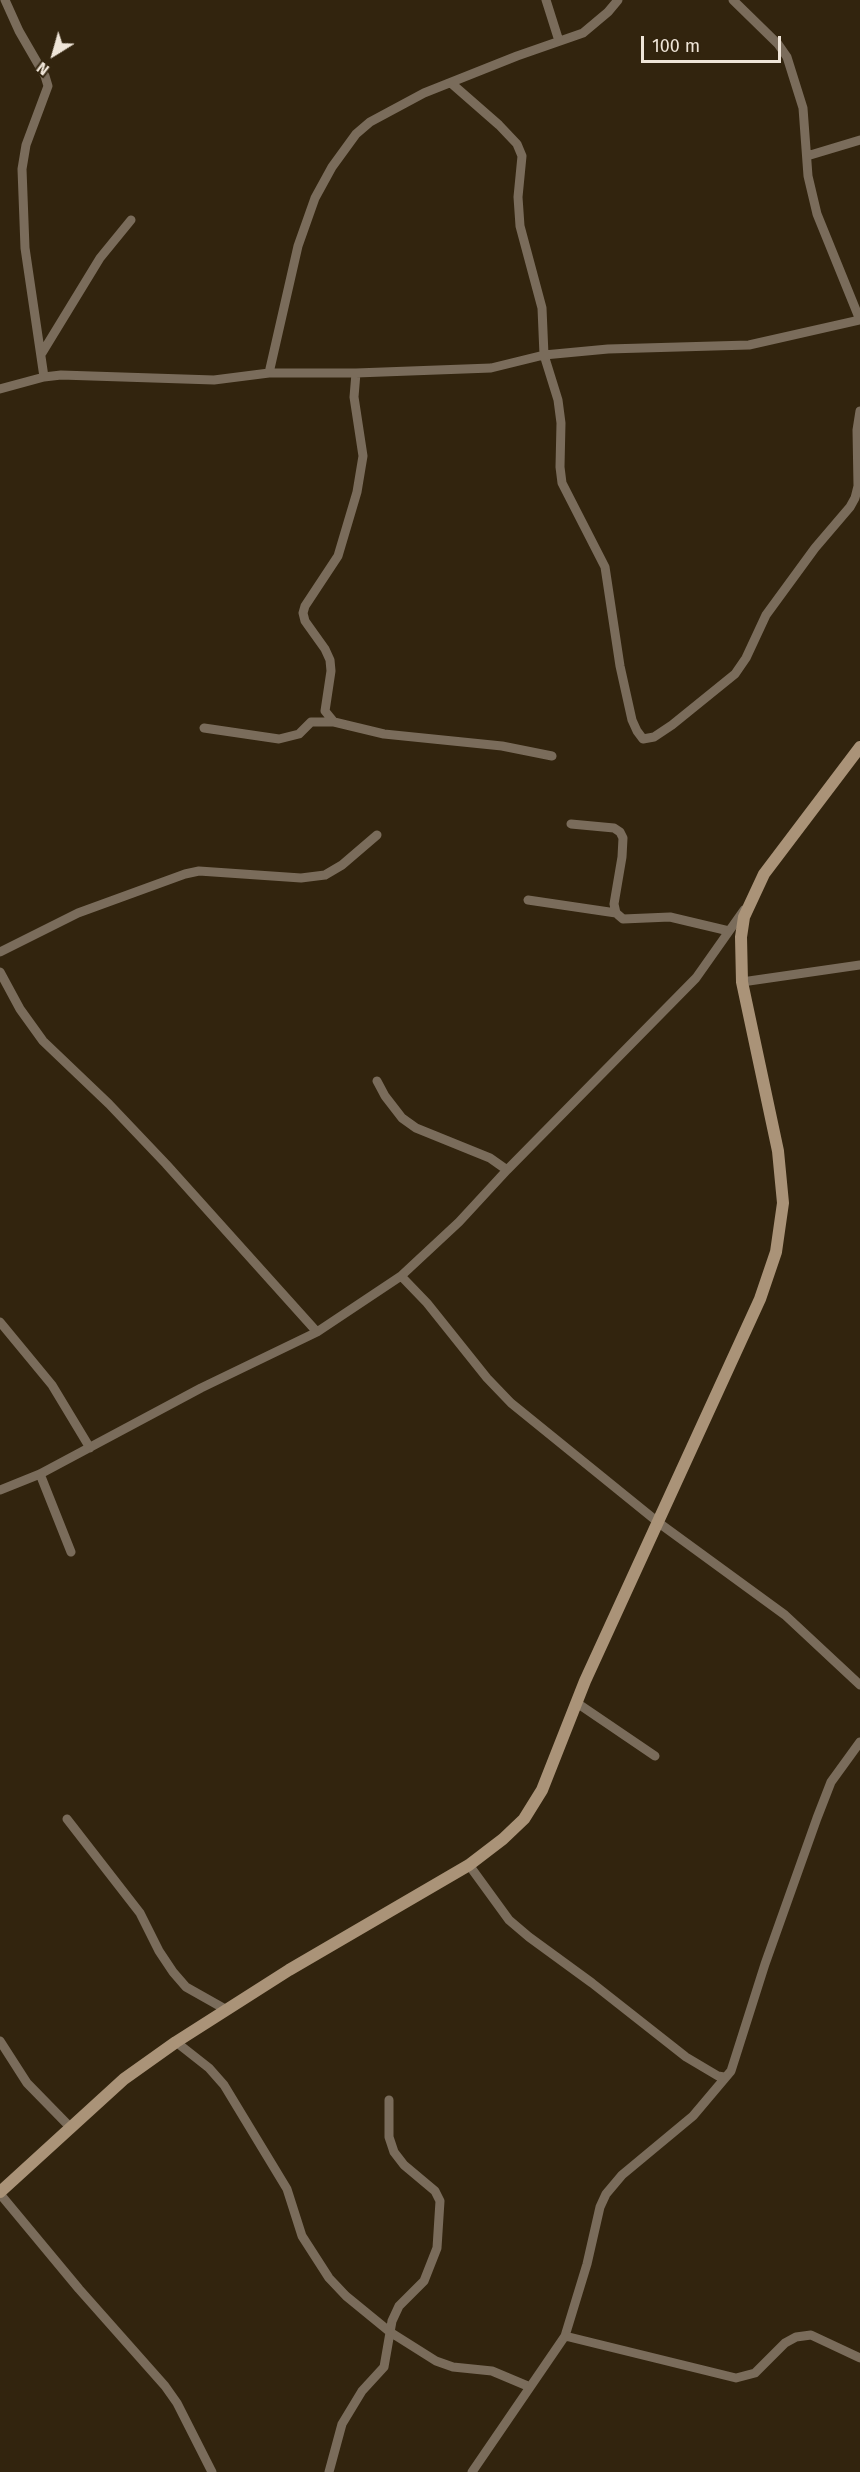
<!DOCTYPE html>
<style>
body{margin:0}
#map{position:relative;width:860px;height:2472px;overflow:hidden;background:#32240e;font-family:"Fira Sans",sans-serif}
canvas{display:block}
.north{position:absolute;left:24px;top:24px;width:60px;height:60px;-webkit-text-stroke:4px #32240e;paint-order:stroke;rotate:217deg;font-size:16px;font-weight:700;line-height:24px;text-align:center;color:#efe5d8}
.north::after{content:'';display:block;margin:auto;width:21px;height:27px;background:#efe5d8;clip-path:polygon(50% 0,100% 100%,50% 72%,0 100%)}
.scale{position:absolute;left:641px;top:36px;width:140px;height:27px;box-sizing:border-box;border:3px solid #efe5d8;border-top:0;padding-left:8px;font-size:18px;line-height:21px;white-space:nowrap;color:#efe5d8;-webkit-text-stroke:4px #32240e;paint-order:stroke}
</style>
<div id="map">
<canvas width="860" height="2472"></canvas>
<div class="north">N</div>
<div class="scale">100 m</div>
</div>
<script>
const g = document.querySelector('canvas').getContext('2d');
g.lineJoin = 'round';
function shape(rows) {
  const path = new Path2D();
  for (const r of rows) {
    path.moveTo(r[0], r[1]);
    for (let i = 2; i < r.length; i += 2) path.lineTo(r[i], r[i + 1]);
  }
  return path;
}
function trace(path, color, width, dash) {
  g.strokeStyle = color;
  g.lineWidth = width;
  g.lineCap = dash ? 'butt' : 'round';
  g.setLineDash(dash || []);
  g.stroke(path);
}
trace(shape([
 [5,0,19,31,45,76,48,86,26,145,22,169,25,248,44,377],
 [546,0,559,41],
 [733,0,778,44,787,57,803,108,808,176,817,214,860,320],
 [451,83,499,125,517,144,522,156,518,197,520,226,542,308,544,355,558,400,561,423,560,467,562,483,605,567,620,666,632,720,637,731,643,739,654,737,672,725,735,674,746,658,766,615,815,548,850,507,855,498,858,486,857,430,860,411],
 [807,156,860,140],
 [42,353,100,258,131,220],
 [269,373,298,246,315,198,332,167,356,134,370,122,424,93,517,56,583,33,608,12,618,0],
 [356,373,354,397,363,456,357,492,338,556,305,606,303,613,305,621,325,649,330,660,331,671,325,711,334,722,384,734,502,746,552,756],
 [0,389,44,377,61,375,214,380,269,373,356,373,491,368,544,355,608,349,749,345,860,320],
 [204,728,279,739,299,734,311,722,334,722],
 [571,824,614,828,620,832,623,838,622,857,614,904,616,913,623,919,670,917,729,931],
 [528,900,616,913],
 [0,952,78,913,185,874,199,871,301,878,325,875,342,865,377,835],
 [0,972,20,1009,43,1041,109,1104,166,1164,317,1332],
 [742,982,860,965],
 [377,1081,385,1096,402,1118,416,1128,490,1158,507,1170],
 [401,1276,427,1303,487,1378,511,1403,659,1523,785,1615,860,1685],
 [0,1322,52,1385,90,1448],
 [40,1474,71,1552],
 [0,1490,40,1474,201,1388,317,1332,401,1276,459,1222,507,1170,696,978,744,910],
 [577,1703,655,1756],
 [67,1819,140,1913,159,1951,173,1972,186,1987,225,2009],
 [469,1865,509,1920,529,1937,592,1983,686,2057,718,2076,724,2077],
 [0,2041,27,2083,70,2127],
 [176,2042,209,2068,224,2085,287,2189,302,2236,329,2278,346,2296,390,2332,436,2361,453,2367,492,2371,530,2387],
 [0,2194,79,2289,165,2386,177,2403,212,2472],
 [565,2336,736,2378,755,2373,785,2343,796,2337,811,2335,860,2358],
 [329,2472,342,2424,362,2391,384,2367,392,2321,399,2306,424,2281,437,2248,440,2201,435,2191,404,2165,394,2152,389,2137,389,2100],
 [472,2472,565,2336,587,2264,600,2207,606,2194,622,2175,693,2116,731,2071,765,1964,817,1818,831,1782,860,1742]
]), '#7a6c5b', 9);
trace(shape([
 [0,2192,124,2079,176,2042,289,1970,469,1865,503,1839,524,1819,542,1790,585,1681,760,1299,776,1252,783,1203,778,1151,742,982,741,937,744,917,764,874,860,747]
]), '#aa9378', 12);
</script>
